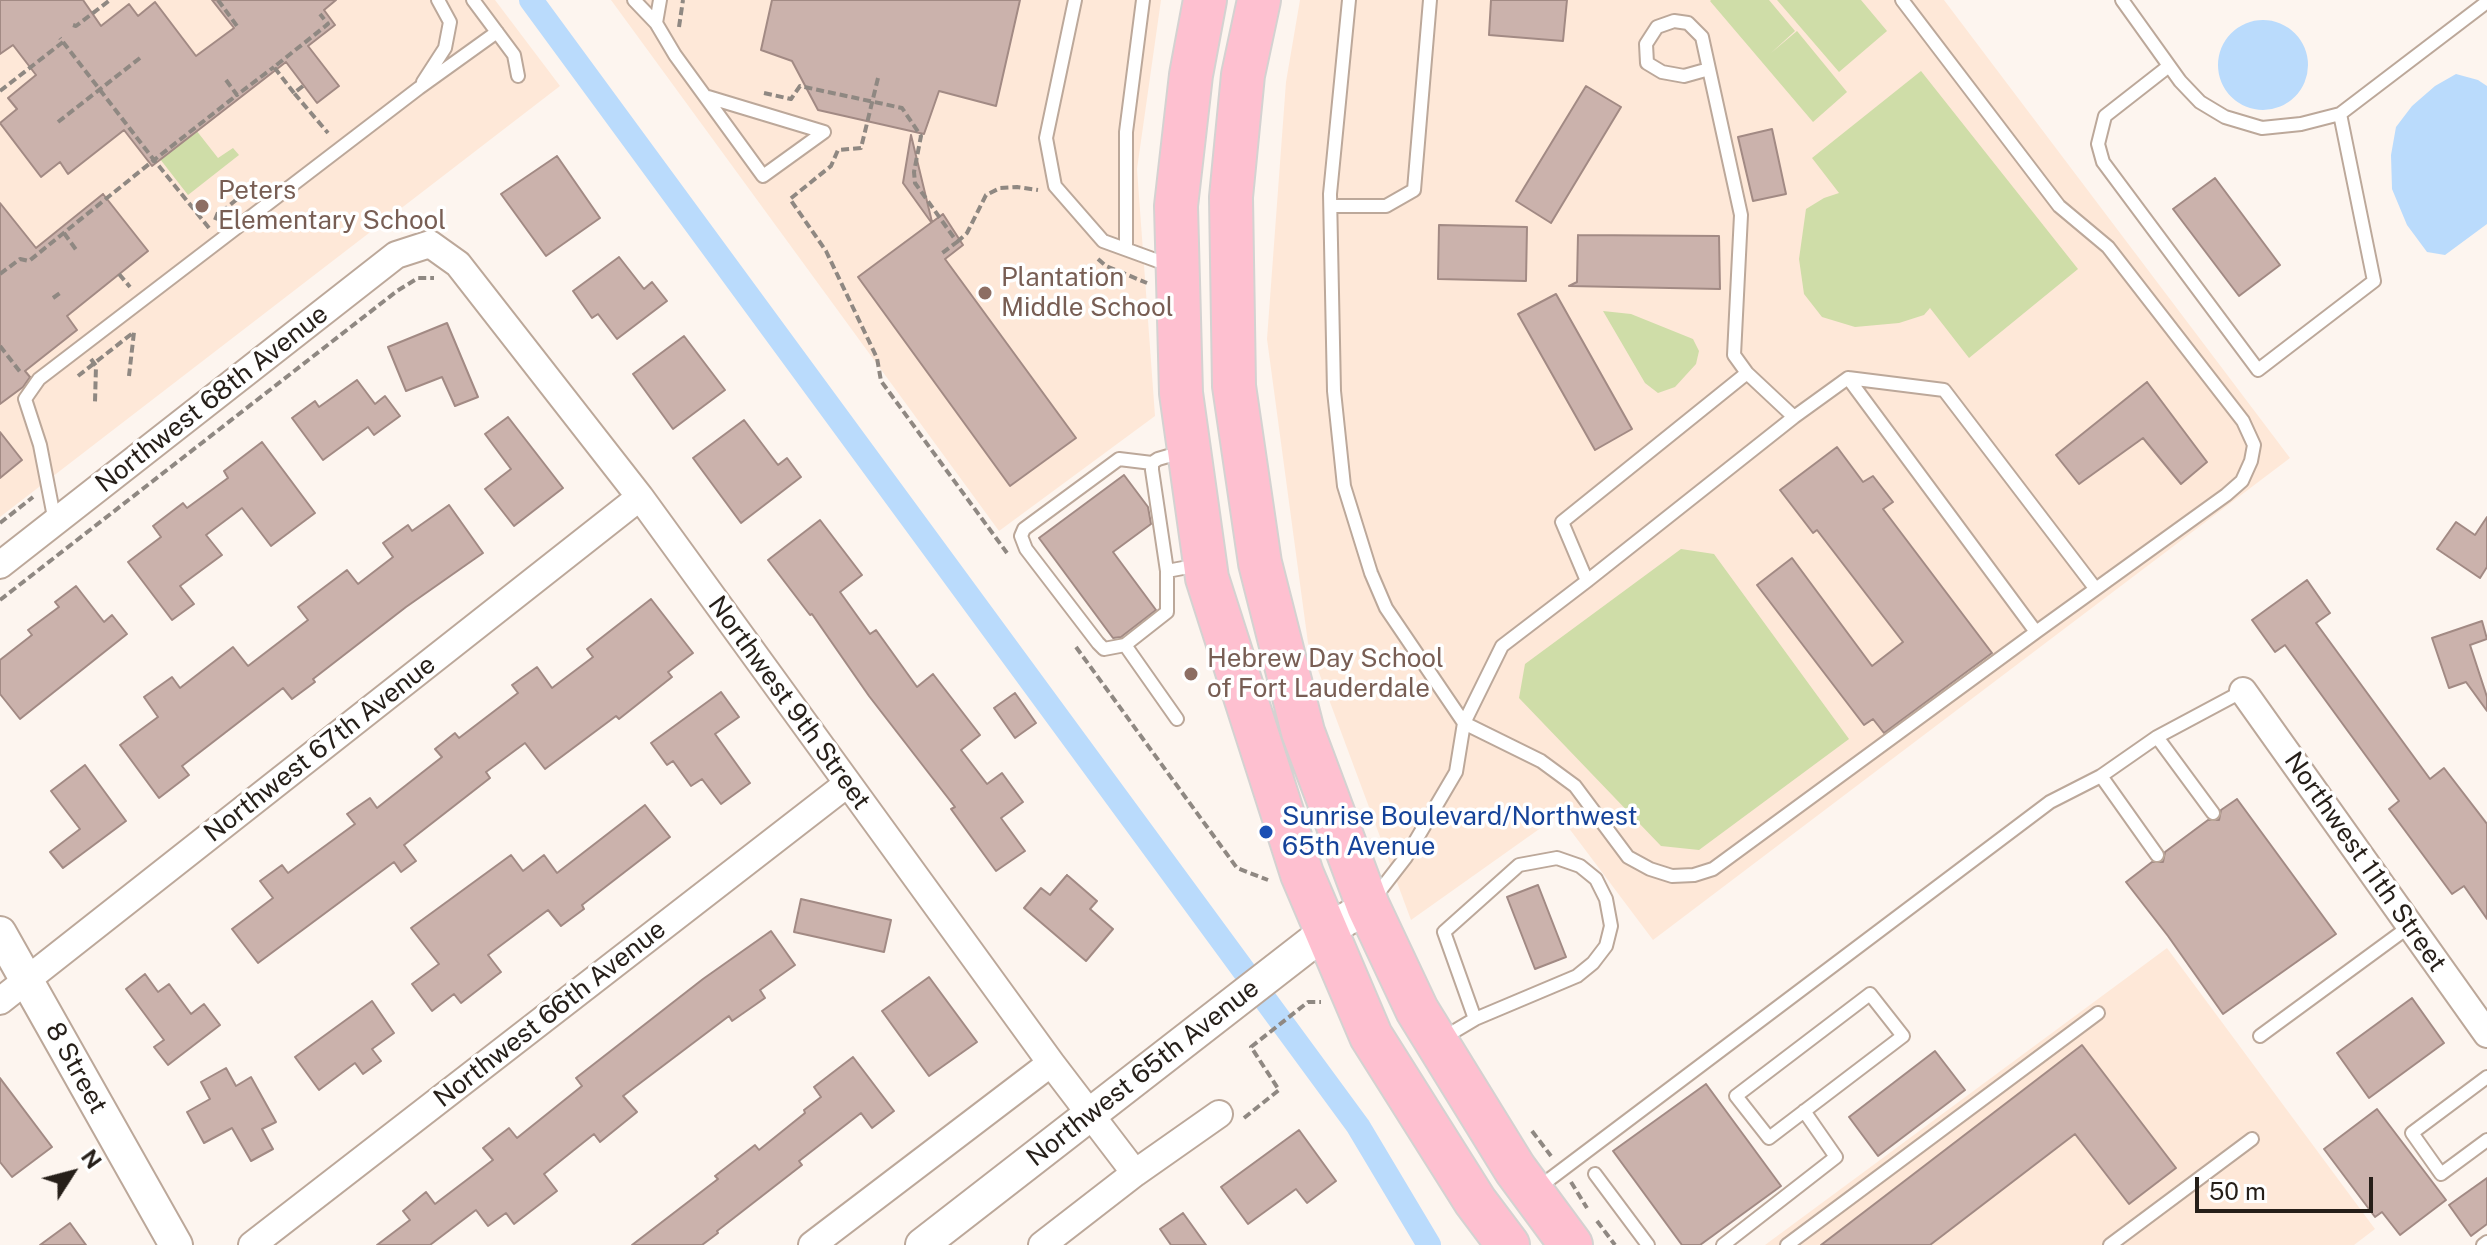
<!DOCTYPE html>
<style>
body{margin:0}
#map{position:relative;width:2487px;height:1245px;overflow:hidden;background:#fdf5ef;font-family:"Public Sans",sans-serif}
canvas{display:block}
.north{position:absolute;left:32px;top:1133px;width:80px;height:80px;-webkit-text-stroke:6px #fff;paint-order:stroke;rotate:54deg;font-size:22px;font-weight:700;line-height:32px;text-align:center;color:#261f19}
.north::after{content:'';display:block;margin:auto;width:28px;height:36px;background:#261f19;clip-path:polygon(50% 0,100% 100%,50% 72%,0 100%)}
.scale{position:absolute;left:2195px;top:1177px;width:178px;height:36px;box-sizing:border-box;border:4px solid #261f19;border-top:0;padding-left:10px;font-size:24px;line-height:28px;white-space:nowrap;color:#261f19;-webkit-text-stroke:6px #fff;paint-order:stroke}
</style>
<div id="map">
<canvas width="2487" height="1245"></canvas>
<div class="north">N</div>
<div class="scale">50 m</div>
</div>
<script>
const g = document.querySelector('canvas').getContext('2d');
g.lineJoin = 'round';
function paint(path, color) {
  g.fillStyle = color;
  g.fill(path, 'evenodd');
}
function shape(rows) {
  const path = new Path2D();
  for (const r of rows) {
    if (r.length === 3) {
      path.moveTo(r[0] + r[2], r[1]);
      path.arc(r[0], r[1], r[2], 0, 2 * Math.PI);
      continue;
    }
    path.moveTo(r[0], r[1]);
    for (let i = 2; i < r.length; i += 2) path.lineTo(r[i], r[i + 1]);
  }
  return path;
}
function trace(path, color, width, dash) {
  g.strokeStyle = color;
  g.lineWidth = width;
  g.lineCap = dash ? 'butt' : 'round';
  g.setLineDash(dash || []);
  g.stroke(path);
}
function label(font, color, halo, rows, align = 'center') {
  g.font = font + ' "Public Sans",sans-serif';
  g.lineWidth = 7;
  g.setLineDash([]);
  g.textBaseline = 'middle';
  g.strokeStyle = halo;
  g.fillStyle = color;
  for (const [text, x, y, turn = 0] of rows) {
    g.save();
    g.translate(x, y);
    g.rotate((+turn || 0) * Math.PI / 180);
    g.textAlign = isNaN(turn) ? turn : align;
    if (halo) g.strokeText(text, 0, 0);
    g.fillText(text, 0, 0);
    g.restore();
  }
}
paint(shape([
 [0,0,495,0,560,86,0,517],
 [611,0,1161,0,1137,169,1155,416,999,531],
 [1300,0,1944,0,2290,458,1653,940,1559,815,1411,920,1308,643,1267,339,1286,82],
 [2167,948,2375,1229,2354,1245,1765,1245]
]), '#fee8d8');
paint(shape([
 [1711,0,1769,0,1795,31,1771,53,1797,31,1847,92,1813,122,1710,1],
 [1777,0,1861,0,1887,31,1839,72],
 [1921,71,2078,269,1969,358,1930,308,1924,315,1899,323,1855,327,1822,317,1804,294,1799,259,1806,209,1824,198,1839,193,1812,158],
 [196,130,218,158,233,148,239,155,188,195,160,159],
 [1603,311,1631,314,1693,339,1699,351,1696,364,1675,387,1658,393,1645,383],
 [1681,549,1714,554,1849,739,1699,850,1661,846,1519,698,1525,664]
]), '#cfdda8');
paint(shape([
 [2263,65,45],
 [2456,74,2478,80,2487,86,2487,224,2445,255,2427,252,2407,225,2392,189,2391,155,2396,127,2412,106,2435,86]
]), '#badbfc');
trace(shape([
 [531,0,1358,1126,1429,1245]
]), '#badbfc', 24);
const building = shape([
 [0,0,83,0,101,26,129,4,138,16,155,2,196,56,234,28,212,0,336,0,324,10,335,25,308,46,339,86,317,103,286,62,152,166,124,130,68,174,60,162,41,177,0,123,17,109,8,98,36,75,13,45,0,54,0,0],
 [772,0,1020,0,996,106,939,91,924,134,818,110,792,61,761,50,772,0],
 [1491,0,1567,0,1563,41,1489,35,1491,0],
 [1586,86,1621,107,1551,223,1516,201,1586,86],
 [1772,129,1786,194,1753,201,1738,137,1772,129],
 [911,135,932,222,931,222,903,183,911,135],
 [557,156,600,218,546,256,501,194,557,156],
 [2215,178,2280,265,2239,296,2173,209,2215,178],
 [103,194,148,251,67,316,77,330,25,371,30,377,23,387,0,404,0,203,36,248,103,194],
 [943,214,963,245,945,259,1076,438,1010,486,858,277,943,214],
 [1439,225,1527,227,1526,281,1438,279,1439,225],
 [1578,235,1719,236,1720,289,1569,286,1577,282,1578,235],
 [619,257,644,289,652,282,667,301,617,339,598,314,592,318,573,291,619,257],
 [1556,294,1632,429,1595,450,1518,314,1556,294],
 [447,323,478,397,455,406,442,377,406,391,388,347,447,323],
 [684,336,725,390,673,429,633,374,684,336],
 [357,380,375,404,385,396,400,416,374,435,368,427,323,460,292,418,315,401,319,407,357,380],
 [2147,382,2207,462,2181,484,2143,438,2079,484,2056,455,2147,382],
 [508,417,563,488,514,526,485,489,511,469,485,434,508,417],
 [744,420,778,465,787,458,801,477,741,523,693,458,744,420],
 [0,432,22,460,0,478,0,432],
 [262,442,315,513,271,546,242,508,206,535,222,555,180,586,194,604,172,620,128,562,161,537,153,526,183,503,187,508,228,478,224,471,262,442],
 [1837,447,1863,482,1873,476,1893,502,1883,509,1992,653,1884,733,1873,719,1864,725,1757,585,1792,558,1872,666,1903,642,1817,530,1813,533,1780,490,1837,447],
 [1124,475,1148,507,1151,524,1113,552,1156,610,1121,637,1113,638,1039,538,1124,475],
 [449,505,483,553,406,607,313,679,315,682,292,699,283,688,182,766,189,775,159,798,120,745,158,717,144,697,172,677,180,688,233,647,248,666,308,620,298,607,347,570,358,584,393,557,383,543,408,525,412,531,449,505],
 [2487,517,2487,567,2480,578,2437,549,2456,522,2475,535,2487,517],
 [820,520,862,575,840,592,870,634,876,630,917,687,933,674,980,735,961,750,987,784,1002,773,1023,802,1001,818,1025,851,996,871,951,809,955,807,869,696,812,614,810,615,768,560,820,520],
 [2307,580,2330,613,2316,623,2430,779,2444,768,2487,824,2487,919,2464,886,2452,894,2389,809,2399,801,2285,645,2275,652,2252,620,2307,580],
 [76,586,104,622,112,615,127,634,20,719,0,694,0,660,32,635,28,630,59,607,55,602,76,586],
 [651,599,693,653,668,672,672,677,619,719,616,716,545,769,525,743,486,772,490,778,404,845,416,861,401,872,394,862,258,963,232,929,273,898,260,881,282,865,288,873,355,824,347,814,370,798,377,808,442,757,435,749,455,733,459,738,518,693,512,685,537,667,552,688,593,657,587,649,651,599],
 [2482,621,2487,639,2470,645,2487,697,2487,711,2466,682,2449,688,2432,638,2482,621],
 [721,692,739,717,715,734,750,783,721,804,702,779,691,786,673,761,667,765,651,743,721,692],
 [1015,693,1036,723,1015,738,994,708,1015,693],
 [85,765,126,821,63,868,50,852,80,829,51,791,85,765],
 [2237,799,2336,934,2223,1014,2168,936,2126,882,2152,862,2163,862,2165,852,2208,820,2219,820,2221,810,2237,799],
 [645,805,670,837,582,905,584,909,561,926,548,910,488,955,501,972,461,1003,454,994,432,1011,412,984,439,964,411,928,511,855,523,871,544,855,557,873,645,805],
 [1067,875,1097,901,1090,909,1113,929,1086,961,1024,908,1041,888,1050,895,1067,875],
 [1538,885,1566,957,1535,969,1507,897,1538,885],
 [801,899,891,920,884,952,794,932,801,899],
 [771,931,795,965,760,990,765,998,732,1021,729,1016,623,1096,637,1112,600,1142,594,1134,544,1174,557,1191,514,1224,506,1213,488,1226,476,1210,430,1245,377,1245,410,1220,403,1211,426,1192,435,1204,493,1160,483,1148,509,1128,517,1138,582,1086,576,1078,703,979,771,931],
 [145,974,158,992,169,984,191,1014,204,1004,220,1025,168,1065,154,1047,164,1040,126,989,145,974],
 [929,977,977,1042,929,1076,882,1011,929,977],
 [2412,998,2444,1043,2369,1098,2337,1053,2412,998],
 [372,1001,394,1033,372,1049,381,1061,363,1074,355,1063,319,1090,295,1057,372,1001],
 [2082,1045,2176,1168,2129,1204,2075,1134,1930,1245,1821,1245,2082,1045],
 [1935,1051,1965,1090,1878,1156,1849,1117,1935,1051],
 [853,1057,894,1111,872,1128,861,1113,799,1161,802,1165,717,1231,718,1233,702,1245,632,1245,718,1179,715,1176,755,1145,759,1150,805,1113,804,1110,821,1097,814,1087,853,1057],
 [226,1068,236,1086,251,1077,276,1122,262,1129,273,1149,251,1161,232,1128,204,1143,187,1112,210,1099,201,1082,226,1068],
 [0,1078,52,1147,12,1177,0,1162,0,1078],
 [1706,1084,1781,1186,1700,1245,1682,1245,1613,1151,1706,1084],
 [2377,1109,2446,1200,2400,1235,2382,1212,2375,1217,2324,1149,2377,1109],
 [1299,1130,1336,1181,1307,1203,1296,1189,1248,1224,1221,1187,1299,1130],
 [2487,1178,2487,1224,2471,1236,2449,1205,2487,1178],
 [1183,1213,1206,1245,1171,1245,1160,1229,1183,1213],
 [70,1223,86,1245,40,1245,70,1223]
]);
paint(building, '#cbb2ac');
trace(building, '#a28a84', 2);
const service = shape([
 [473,0,514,55,518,76],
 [634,0,656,23,675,55,763,176,824,132],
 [1075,0,1046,138,1055,186,1103,241,1169,265],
 [1349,0,1330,194,1334,391,1344,486,1371,573,1386,608,1464,723,1541,761,1575,786,1628,857,1650,869,1672,876,1694,875,1713,869,2036,632],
 [2122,0,2180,81,2200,102,2225,117,2262,128,2301,124,2340,114,2374,281,2258,370,2103,162,2098,144,2105,116,2169,66],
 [656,23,660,0],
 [1709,69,1684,76,1662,72,1647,63,1646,44,1657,27,1674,21,1688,23,1702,37,1741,215,1734,355,1747,373],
 [423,82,445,48,450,22,438,0],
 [708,97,824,132],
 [2340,114,2487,2],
 [1331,206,1386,206,1414,190,1430,0],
 [1126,249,1126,132,1143,0],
 [1848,378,2036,632,2226,495,2242,481,2251,461,2254,445,2243,421,2108,247,2059,206,1902,0],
 [1182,452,1158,459,1152,463,1152,470,1167,571,1199,565],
 [55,522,40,445,25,399,39,379,419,88,497,32],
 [1167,571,1167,612,1125,645,1177,719],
 [1587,581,1562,522,1747,373,1794,417],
 [1125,645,1104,649,1098,643,1026,549,1021,536,1024,529,1119,459,1152,463],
 [2157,737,2243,691],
 [2157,855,2101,776,2157,737,2213,813],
 [1375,897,1406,857,1456,772,1464,723,1502,646,1587,581,1794,417,1848,378,1944,390,2095,588],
 [1870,994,1903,1036,1769,1138,1736,1096,1870,994],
 [2260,1036,2410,926],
 [1443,1038,1475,1019,1577,976,1593,963,1606,946,1611,926,1606,899,1596,879,1580,866,1557,858,1519,865,1444,932,1475,1019],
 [2487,1077,2412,1133,2441,1174,2487,1140],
 [1595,1174,1648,1245],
 [1538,1188,2050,802,2101,776],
 [1723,1245,1836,1157,1804,1111],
 [1787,1245,2098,1013],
 [2110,1245,2252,1139],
 [2483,1245,2487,1242]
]);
const minor = shape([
 [0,565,396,255,430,244,458,264,640,497,1051,1063,1135,1173],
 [2243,691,2487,1034],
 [0,1001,640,497],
 [252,1245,847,784],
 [812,1245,1051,1063],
 [1042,1245,1135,1173,1219,1114]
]);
const tertiary = shape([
 [0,933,176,1245],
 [922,1245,1325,932,1368,906]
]);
const trunk = shape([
 [1205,0,1191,75,1176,206,1181,393,1207,578,1302,874,1371,1036,1475,1201,1508,1245],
 [1259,0,1243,75,1231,197,1234,386,1260,563,1303,732,1368,906,1417,1010,1515,1169,1571,1245]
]);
trace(service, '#bca89a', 16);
trace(minor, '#bca89a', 30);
trace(tertiary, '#bca89a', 36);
trace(trunk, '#d4d2d1', 46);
trace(shape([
 [218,0,237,26],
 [73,25,76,26,110,0],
 [679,27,683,0],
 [878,78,861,148,838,150,831,166,790,199,826,251,877,358,881,381,1007,553],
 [226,80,237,95,274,67],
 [303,86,294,93,328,133],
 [0,91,63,42],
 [294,93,274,67,328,24,320,14],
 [764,93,791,99,800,86,902,108,921,136,914,172,915,183,957,242,941,254],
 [58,122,140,58],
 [215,220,219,210,225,209,242,195,250,195],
 [209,228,154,160,237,95],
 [64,233,77,251],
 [957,242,967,233,986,195,1000,188,1017,187,1038,190],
 [1098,259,1106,266,1147,283],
 [0,274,20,259,29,261,154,160,60,38],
 [119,274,130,287],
 [53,298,60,293],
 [0,346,21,373],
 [91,359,96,366,95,402],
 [78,376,134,332,129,376],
 [0,523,33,497],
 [0,600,397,291,418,278,434,278],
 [1076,647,1237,868,1268,880],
 [1244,1118,1279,1090,1251,1047,1308,1002,1321,1002],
 [1532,1131,1551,1156],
 [1571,1182,1587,1208],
 [1597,1221,1615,1245]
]), '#8f8882', 4, [8, 4]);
trace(service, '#fff', 12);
trace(minor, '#fff', 26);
trace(tertiary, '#fff', 32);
trace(trunk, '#fec0d0', 42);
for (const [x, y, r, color] of [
 [202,206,8,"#8d6e63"],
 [985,293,8,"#8d6e63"],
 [1191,674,8,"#8d6e63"],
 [1266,832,8,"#1a4fb4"]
]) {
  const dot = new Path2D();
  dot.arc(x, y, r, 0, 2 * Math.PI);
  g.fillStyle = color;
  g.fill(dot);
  trace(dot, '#fff', 3);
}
label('26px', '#785e54', '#fff', [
 ["Peters",218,191],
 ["Elementary School",218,221],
 ["Plantation",1001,278],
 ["Middle School",1001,308],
 ["Hebrew Day School",1207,659],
 ["of Fort Lauderdale",1207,689]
], 'left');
label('26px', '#261f19', '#fff', [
 ["Northwest 68th Avenue",212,399,-38],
 ["Northwest 9th Street",789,703,54],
 ["Northwest 67th Avenue",320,749,-38],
 ["Northwest 11th Street",2365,862,55],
 ["Northwest 66th Avenue",550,1014,-38],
 ["8 Street",76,1068,61],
 ["Northwest 65th Avenue",1143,1073,-38]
]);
label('26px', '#164399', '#fff', [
 ["Sunrise Boulevard/Northwest",1282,817],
 ["65th Avenue",1282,847]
], 'left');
</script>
